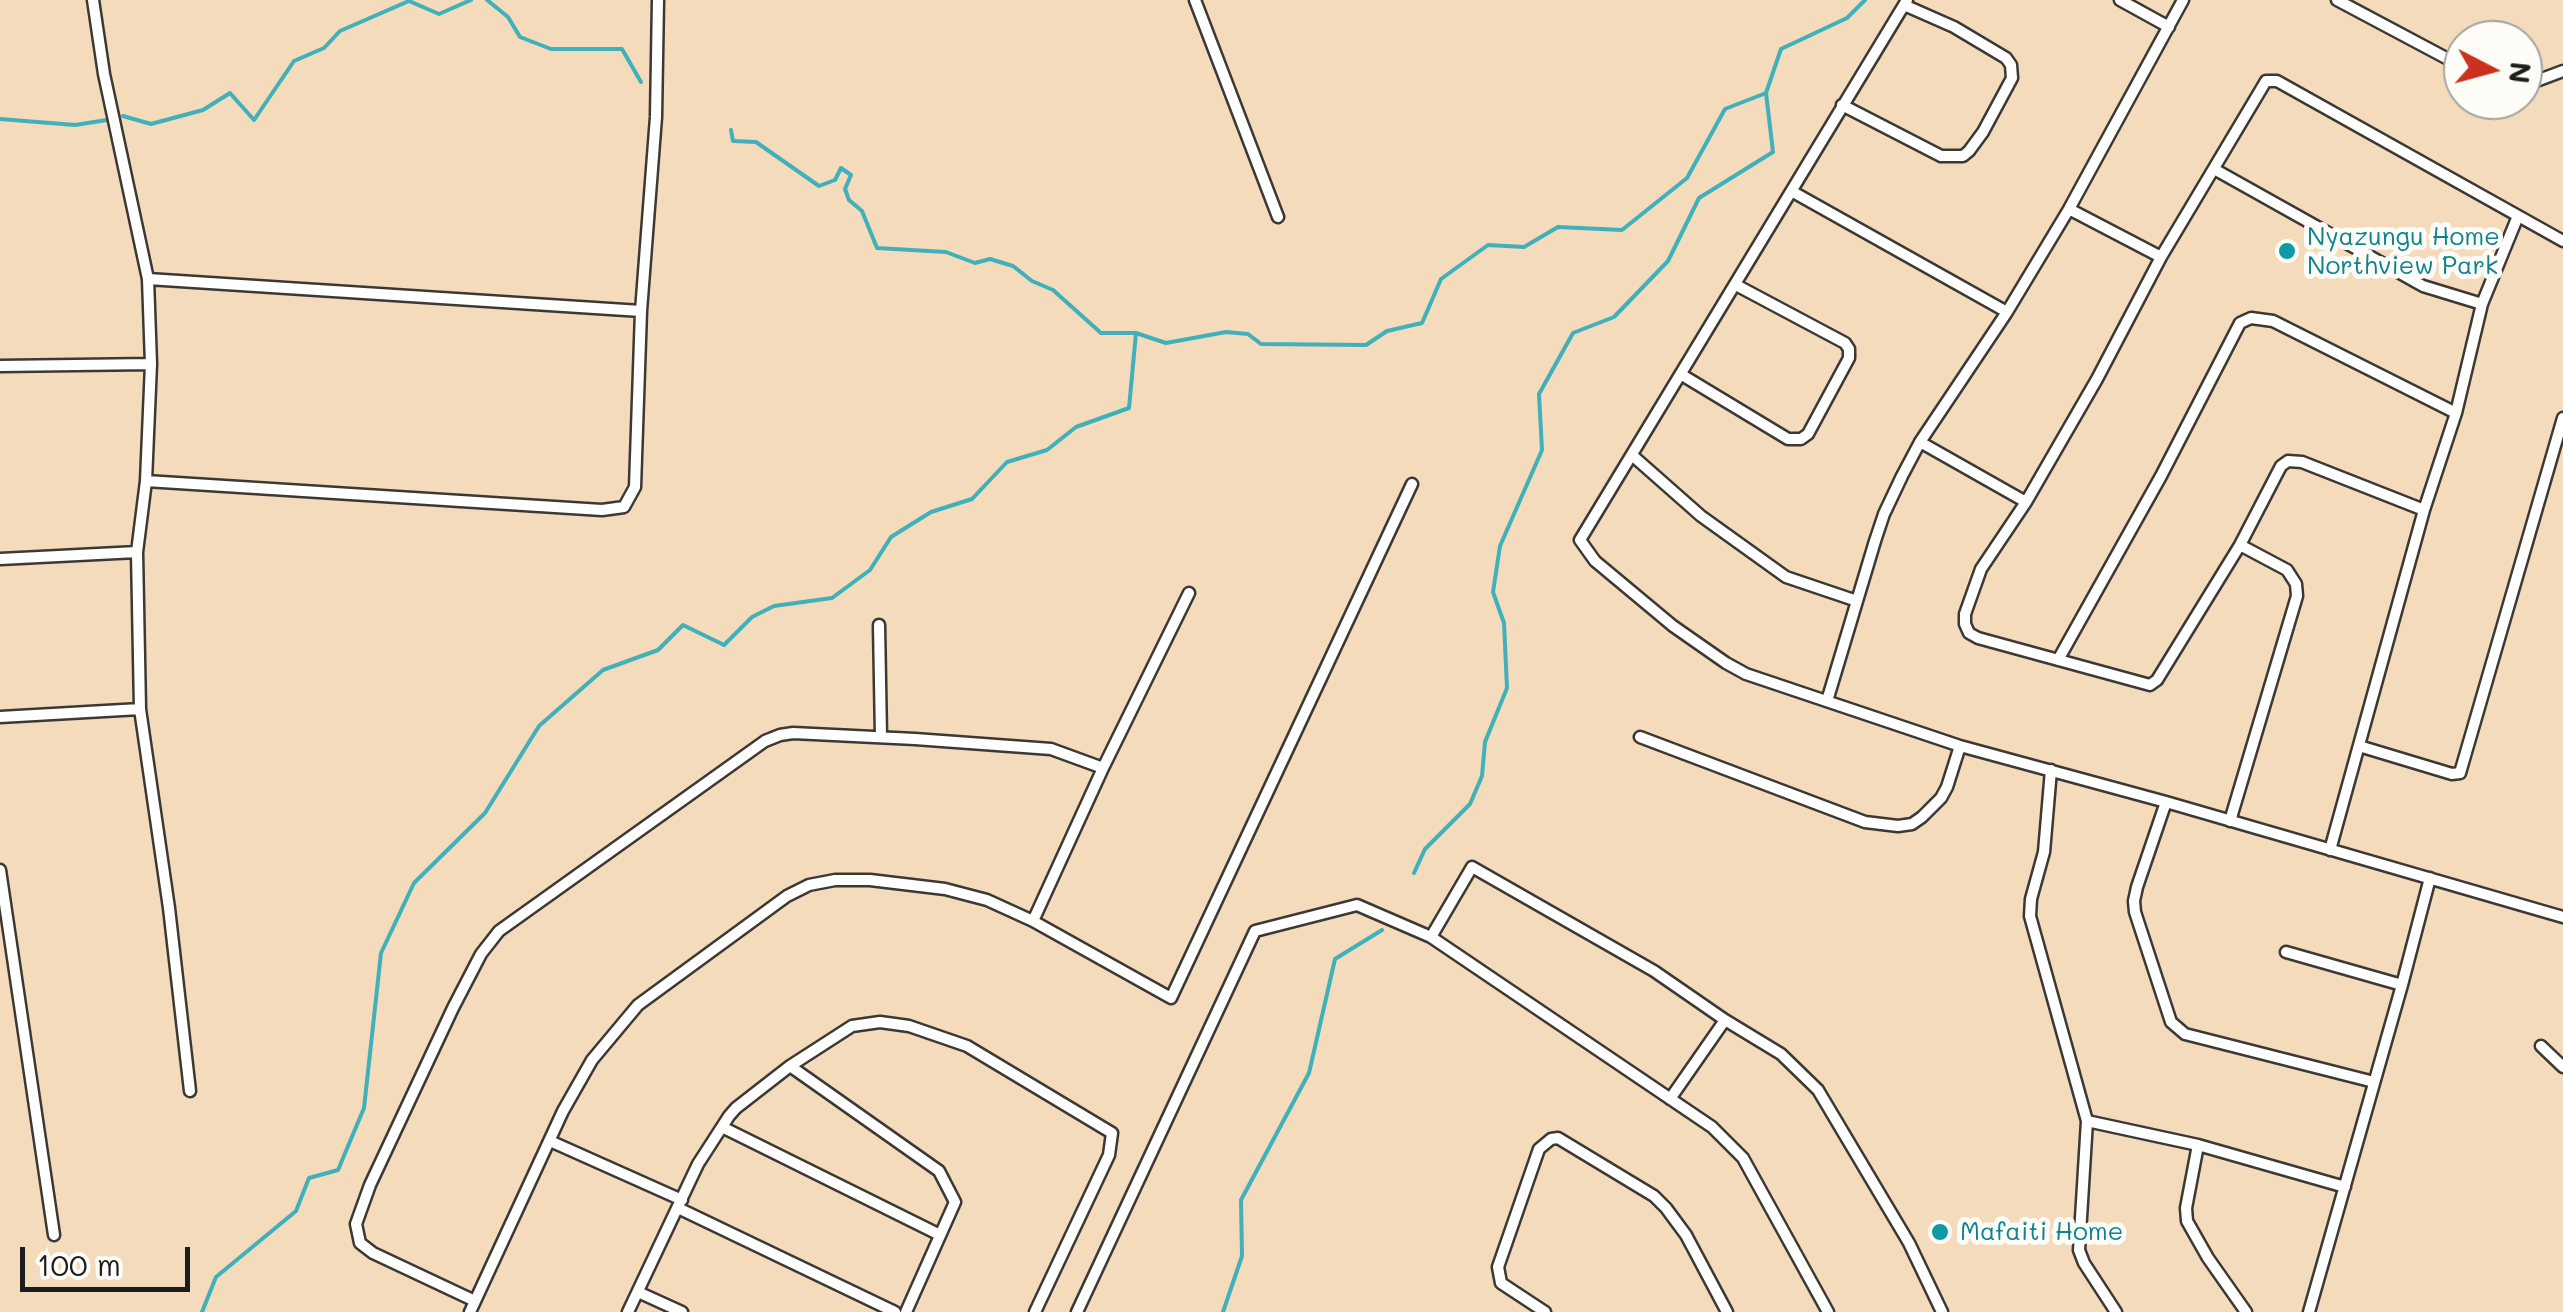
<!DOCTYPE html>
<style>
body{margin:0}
#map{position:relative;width:2563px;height:1312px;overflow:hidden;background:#f3dbbc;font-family:Mali,sans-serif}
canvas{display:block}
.north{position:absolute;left:2443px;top:20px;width:100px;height:100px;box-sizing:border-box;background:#fdfcf7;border:2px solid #a3a29f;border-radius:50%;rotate:96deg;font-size:28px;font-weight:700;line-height:40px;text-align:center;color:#1c1c1c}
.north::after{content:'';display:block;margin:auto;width:35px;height:45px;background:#c8321e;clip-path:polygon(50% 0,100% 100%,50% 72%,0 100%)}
.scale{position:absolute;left:20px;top:1247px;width:170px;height:45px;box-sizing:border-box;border:5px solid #1c1c1c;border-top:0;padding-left:12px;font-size:30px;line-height:35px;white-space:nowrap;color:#1c1c1c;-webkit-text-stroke:8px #fdfcf7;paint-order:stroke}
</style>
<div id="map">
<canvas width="2563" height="1312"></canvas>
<div class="north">N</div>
<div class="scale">100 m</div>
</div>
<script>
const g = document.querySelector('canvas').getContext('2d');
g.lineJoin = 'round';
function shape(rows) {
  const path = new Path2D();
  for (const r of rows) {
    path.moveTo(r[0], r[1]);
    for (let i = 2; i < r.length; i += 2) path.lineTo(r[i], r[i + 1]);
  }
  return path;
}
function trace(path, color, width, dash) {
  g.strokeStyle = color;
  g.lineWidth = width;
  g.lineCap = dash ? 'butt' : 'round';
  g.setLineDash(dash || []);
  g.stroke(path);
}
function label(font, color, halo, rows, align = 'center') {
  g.font = font + ' Mali,sans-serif';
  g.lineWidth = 10;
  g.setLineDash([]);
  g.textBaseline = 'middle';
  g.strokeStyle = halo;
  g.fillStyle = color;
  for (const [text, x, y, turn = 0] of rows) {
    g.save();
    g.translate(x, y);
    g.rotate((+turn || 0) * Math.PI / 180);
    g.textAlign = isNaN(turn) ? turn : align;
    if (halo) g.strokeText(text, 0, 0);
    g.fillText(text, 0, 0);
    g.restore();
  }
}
trace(shape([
 [487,0,508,17,520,37,551,49,622,49,641,82],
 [123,116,151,124,203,110,230,93,254,120,294,61,324,48,340,31,409,1,439,14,471,0],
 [0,119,75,125,107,120],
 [731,130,733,141,756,142,819,186,835,180,841,168,851,175,845,189,849,200,862,211,877,248,946,252,975,263,990,259,1013,266,1032,281,1053,290,1101,333,1136,333,1166,343,1226,332,1248,334,1261,344,1366,345,1387,331,1422,323,1441,279,1488,245,1524,247,1558,227,1622,230,1687,178,1725,109,1766,93,1781,49,1847,18,1865,0],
 [1414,873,1425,849,1470,804,1482,776,1485,742,1507,688,1504,623,1493,592,1500,546,1542,450,1539,394,1573,333,1614,317,1668,261,1699,198,1773,152,1766,93],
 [202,1312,216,1277,296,1211,309,1178,338,1170,364,1108,381,953,414,883,485,813,539,726,603,670,658,650,683,625,724,645,752,617,774,606,832,598,870,570,891,537,931,512,972,499,1007,462,1047,450,1076,427,1129,408,1136,333],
 [1223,1312,1242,1256,1241,1200,1309,1073,1335,959,1382,930]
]), '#40b0ba', 4);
const minor = shape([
 [93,0,104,74,148,279,151,364,146,481,137,552,140,709,169,908,190,1091],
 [1195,0,1278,217],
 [1907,0,1580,540,1595,561,1673,626,1726,663,1746,674,1960,746,2166,802,2563,917],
 [2120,0,2169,27],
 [2337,0,2463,67],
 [2523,86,2563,71],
 [1842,105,1941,156,1963,156,1969,151,1983,132,2012,78,2011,65,2006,58,1954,27,1904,5],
 [2214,169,2423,286,2482,304],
 [1793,192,2007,312],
 [2069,209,2161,257],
 [148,279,641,311],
 [0,366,151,364],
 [1682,375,1788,439,1801,439,1808,434,1849,358,1849,349,1845,343,1736,285],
 [1920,442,2026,502],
 [1633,456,1701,516,1786,577,1857,601],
 [146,481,602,510,624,507,635,487,641,311,656,117,658,0],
 [2424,510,2302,462,2288,461,2281,466,2240,545,2157,680,2150,685,1978,638,1969,633,1965,624,1965,614,1981,569,2026,502,2097,379,2161,257,2266,81,2277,81,2563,241],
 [0,559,137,552],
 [879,625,881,737],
 [2058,660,2161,476,2240,323,2251,318,2273,321,2456,413],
 [1827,701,1875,541,1884,514,1902,476,1920,442,2007,312,2069,209,2183,0],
 [0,717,140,709],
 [1640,737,1865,822,1898,826,1912,824,1922,817,1941,798,1947,787,1960,746],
 [2359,746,2452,774,2460,773,2563,418],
 [2051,770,2044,852,2031,899,2030,916,2087,1121,2198,1145,2345,1187],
 [2166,802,2137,887,2134,901,2135,912,2171,1022,2185,1034,2374,1082],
 [2230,821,2297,596,2296,584,2287,570,2240,545],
 [2330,850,2424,510,2456,413,2482,304,2518,216],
 [0,870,54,1235],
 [1033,921,1103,768,1189,593],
 [1431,937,1472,867,1654,971,1725,1020,1781,1054,1818,1090,1909,1243,1942,1312],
 [2286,952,2402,985],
 [2541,1046,2563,1067],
 [790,1066,939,1171,955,1202,906,1312],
 [1670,1099,1725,1020],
 [2087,1121,2079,1250,2084,1263,2116,1312],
 [722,1127,940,1235],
 [550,1141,682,1200],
 [2198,1145,2186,1208,2187,1221,2208,1258,2246,1312],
 [678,1208,895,1312],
 [638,1292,682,1312],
 [475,1301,373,1253,360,1243,356,1224,370,1185,453,1008,481,954,499,931,765,741,780,735,793,733,915,739,1051,749,1103,768],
 [470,1312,563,1111,592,1060,638,1005,787,896,809,885,835,880,870,880,945,889,987,900,1033,921,1171,998,1412,484],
 [628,1312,698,1164,729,1116,736,1108,790,1066,852,1026,880,1022,909,1026,967,1046,1112,1133,1109,1155,1035,1312],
 [1077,1312,1255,931,1357,905,1431,937,1712,1127,1743,1158,1828,1312],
 [1545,1312,1501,1283,1498,1267,1539,1149,1551,1139,1558,1138,1654,1196,1666,1208,1686,1235,1727,1312],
 [2309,1312,2402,985,2430,878]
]);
trace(minor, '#3c3934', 15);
trace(minor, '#fff', 10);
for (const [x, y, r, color] of [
 [2287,251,10,"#0f9aa8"],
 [1940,1232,10,"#0f9aa8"]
]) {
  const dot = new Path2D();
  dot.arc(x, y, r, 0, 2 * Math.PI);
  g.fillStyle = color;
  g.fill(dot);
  trace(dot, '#fdfcf7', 4);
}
label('25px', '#0d838f', '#fdfcf7', [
 ["Nyazungu Home",2307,237],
 ["Northview Park",2307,266],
 ["Mafaiti Home",1960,1232]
], 'left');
</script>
